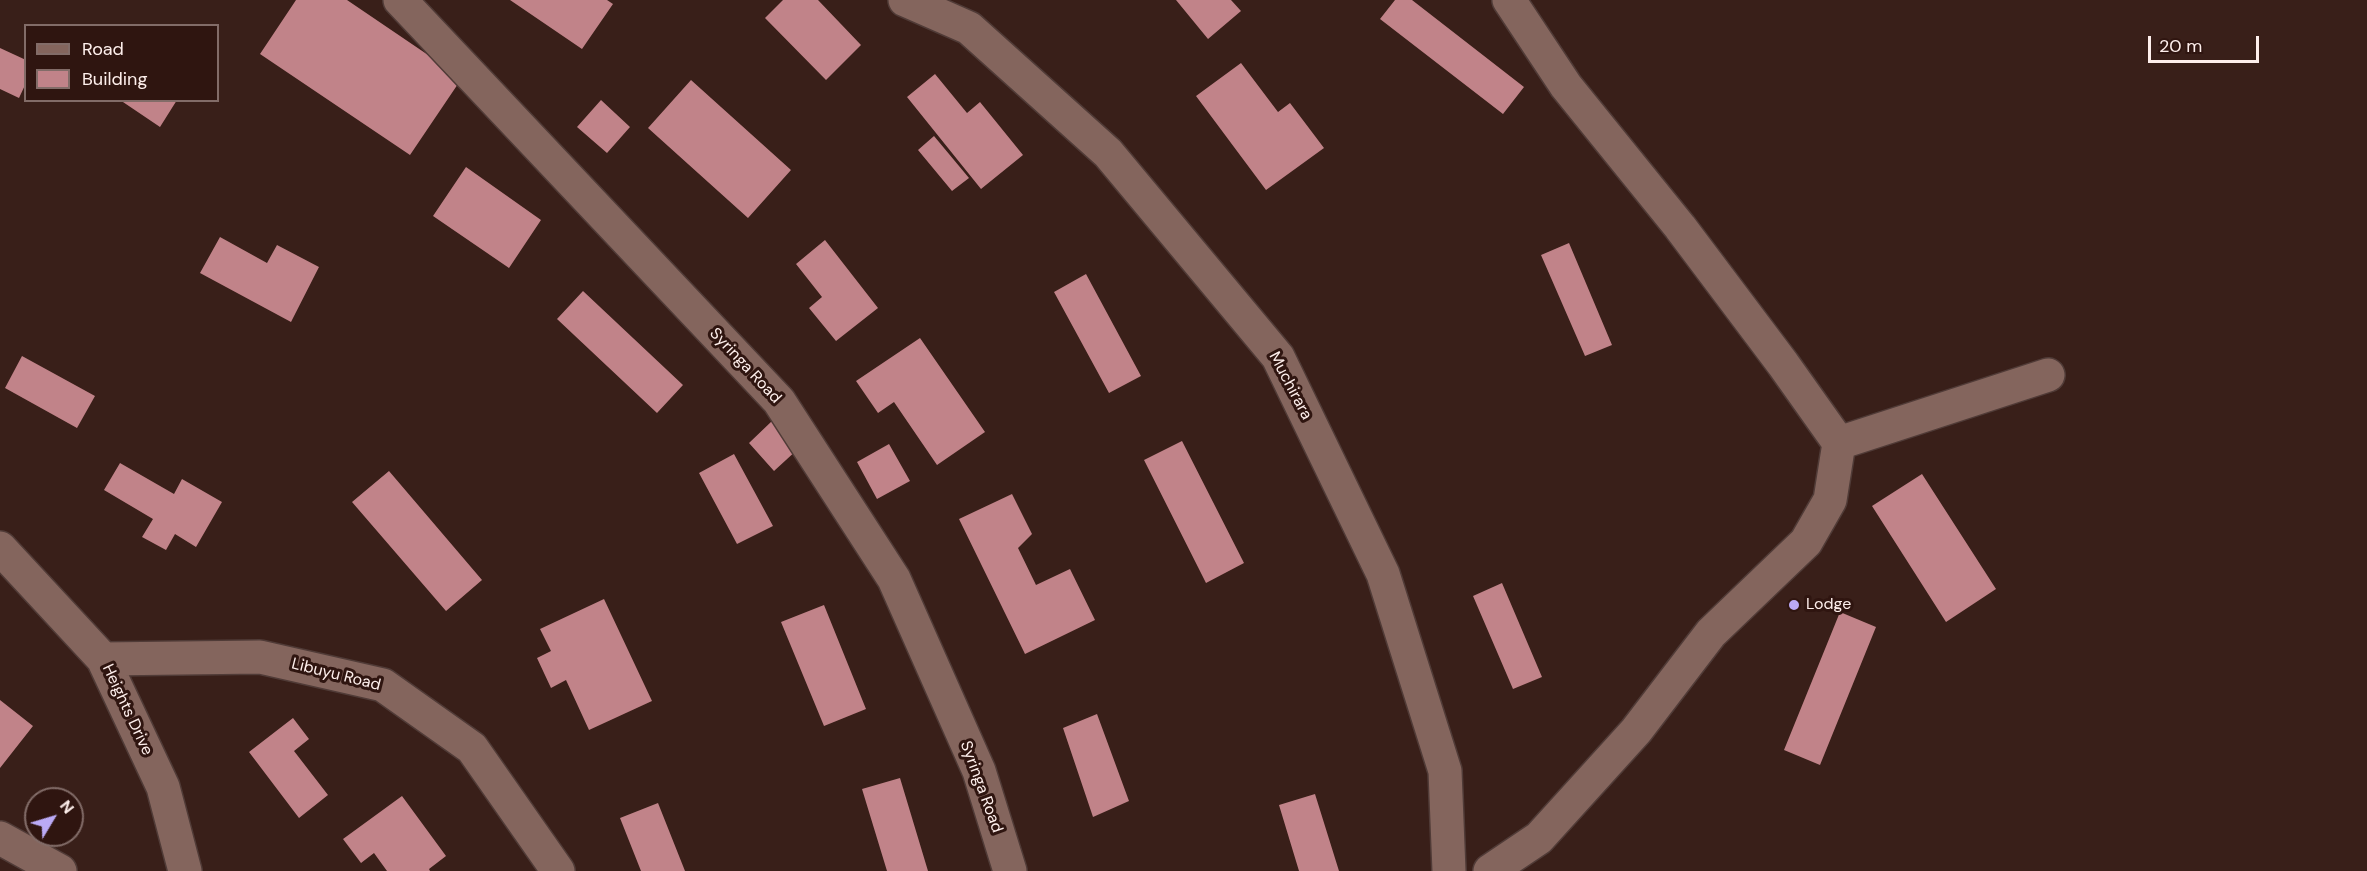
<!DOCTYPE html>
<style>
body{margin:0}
#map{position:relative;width:2367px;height:871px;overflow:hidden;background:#391f19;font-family:"DM Sans",sans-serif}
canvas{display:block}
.legend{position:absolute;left:24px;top:24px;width:195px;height:78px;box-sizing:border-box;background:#2f1510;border:2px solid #826c68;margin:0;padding:8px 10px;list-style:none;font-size:18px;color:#feefec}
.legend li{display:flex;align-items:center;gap:12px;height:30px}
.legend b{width:30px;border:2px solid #826c68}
.north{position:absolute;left:24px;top:787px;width:60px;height:60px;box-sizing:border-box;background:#2f1510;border:2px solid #826c68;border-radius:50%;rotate:52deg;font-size:16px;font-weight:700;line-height:24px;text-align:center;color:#feefec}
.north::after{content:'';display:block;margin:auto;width:21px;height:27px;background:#bbaaf6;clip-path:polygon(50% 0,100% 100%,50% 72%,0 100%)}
.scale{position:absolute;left:2148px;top:36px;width:111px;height:27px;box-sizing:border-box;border:3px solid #feefec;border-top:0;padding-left:8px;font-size:18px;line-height:21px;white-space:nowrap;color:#feefec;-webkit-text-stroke:4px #2f1510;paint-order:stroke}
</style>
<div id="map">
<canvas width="2367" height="871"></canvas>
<ul class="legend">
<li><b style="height:8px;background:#84655d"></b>Road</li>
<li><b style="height:16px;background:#c18389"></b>Building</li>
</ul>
<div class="north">N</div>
<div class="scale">20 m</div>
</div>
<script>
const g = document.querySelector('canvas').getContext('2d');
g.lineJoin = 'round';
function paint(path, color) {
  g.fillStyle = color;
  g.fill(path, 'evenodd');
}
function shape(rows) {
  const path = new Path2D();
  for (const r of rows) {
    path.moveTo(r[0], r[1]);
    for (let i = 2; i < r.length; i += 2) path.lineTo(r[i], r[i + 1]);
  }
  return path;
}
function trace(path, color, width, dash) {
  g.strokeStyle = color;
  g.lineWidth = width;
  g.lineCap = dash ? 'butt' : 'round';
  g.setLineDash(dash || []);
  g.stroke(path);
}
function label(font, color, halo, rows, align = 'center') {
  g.font = font + ' "DM Sans",sans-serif';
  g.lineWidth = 6;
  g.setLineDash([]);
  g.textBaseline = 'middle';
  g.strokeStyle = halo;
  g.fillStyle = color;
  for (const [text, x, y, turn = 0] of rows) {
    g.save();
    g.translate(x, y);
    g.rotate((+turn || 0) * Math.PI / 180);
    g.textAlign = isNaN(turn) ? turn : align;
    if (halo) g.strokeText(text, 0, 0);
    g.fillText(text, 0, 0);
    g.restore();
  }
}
paint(shape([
 [296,0,347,0,462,78,410,155,260,54],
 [510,0,607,0,613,4,582,49],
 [783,0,818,0,861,45,826,80,765,18],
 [1176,0,1231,0,1241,11,1208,39],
 [1395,0,1412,0,1524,87,1503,114,1380,19],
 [0,48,26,60,26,83,19,98,0,89],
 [1241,63,1278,112,1290,103,1324,148,1266,190,1196,96],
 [935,74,967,113,980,102,1023,155,981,189,907,97],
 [691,80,791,170,748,218,648,128],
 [120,100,177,100,160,127],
 [601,100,630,127,607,153,577,127],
 [934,136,969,178,952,191,918,150],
 [466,167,541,220,509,268,433,216],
 [220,237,267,263,277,245,319,267,291,322,200,273],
 [825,240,878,308,836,341,809,308,822,297,796,264],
 [1569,243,1612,345,1585,356,1541,255],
 [1086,274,1141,376,1109,393,1054,292],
 [583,291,683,385,657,413,557,319],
 [920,338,985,432,937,465,894,402,878,413,856,381],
 [22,356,95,396,77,428,5,388],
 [772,421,798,449,774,471,749,443],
 [1182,441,1244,563,1206,583,1144,460],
 [889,444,910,481,877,499,857,462],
 [734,454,773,526,737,544,699,473],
 [120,463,174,494,182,479,222,502,196,547,175,534,166,550,142,537,153,519,104,490],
 [389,471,482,580,446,611,352,502],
 [1922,474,1996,589,1946,622,1872,506],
 [1012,494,1032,534,1018,548,1036,585,1070,569,1095,620,1025,654,959,519],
 [1502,583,1542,677,1513,689,1473,596],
 [604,599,652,701,589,730,566,680,551,688,537,658,551,651,540,629],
 [824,605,866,709,824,726,781,622],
 [1840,612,1876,627,1820,765,1784,750],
 [0,700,33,726,0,768],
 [1097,714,1129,801,1093,817,1063,728],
 [293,718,309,739,294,751,328,795,299,818,249,752],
 [900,778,928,871,887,871,862,789],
 [1315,794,1339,871,1299,871,1279,805],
 [402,796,446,856,429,869,430,871,387,871,374,853,361,863,343,839],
 [658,803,685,871,641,871,620,818],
 [36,812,36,827,31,824]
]), '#c18389');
const minor = shape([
 [400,0,779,401,894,579,979,771,1010,871],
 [905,0,969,28,1108,153,1278,357,1383,574,1445,771,1449,871],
 [1839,443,2048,375],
 [0,548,103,659,163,787,185,871],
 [103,659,260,657,383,685,472,748,558,871],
 [0,838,60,871],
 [1490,871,1539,838,1636,731,1711,633,1806,542,1830,500,1839,443,1783,364,1680,227,1566,86,1509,0]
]);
trace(minor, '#503b37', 36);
trace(minor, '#84655d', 33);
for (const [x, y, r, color] of [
 [1794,605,6,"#bbaaf6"]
]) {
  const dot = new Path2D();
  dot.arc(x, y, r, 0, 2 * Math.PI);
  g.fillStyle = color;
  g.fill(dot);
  trace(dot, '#2f1510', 2);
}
label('16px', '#feefec', '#2f1510', [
 ["Syringa Road",745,366,47],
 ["Muchirara",1290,386,62],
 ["Libuyu Road",336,675,14],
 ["Heights Drive",127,710,65],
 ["Syringa Road",981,787,70]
]);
label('16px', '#feefec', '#2f1510', [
 ["Lodge",1806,605]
], 'left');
</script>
